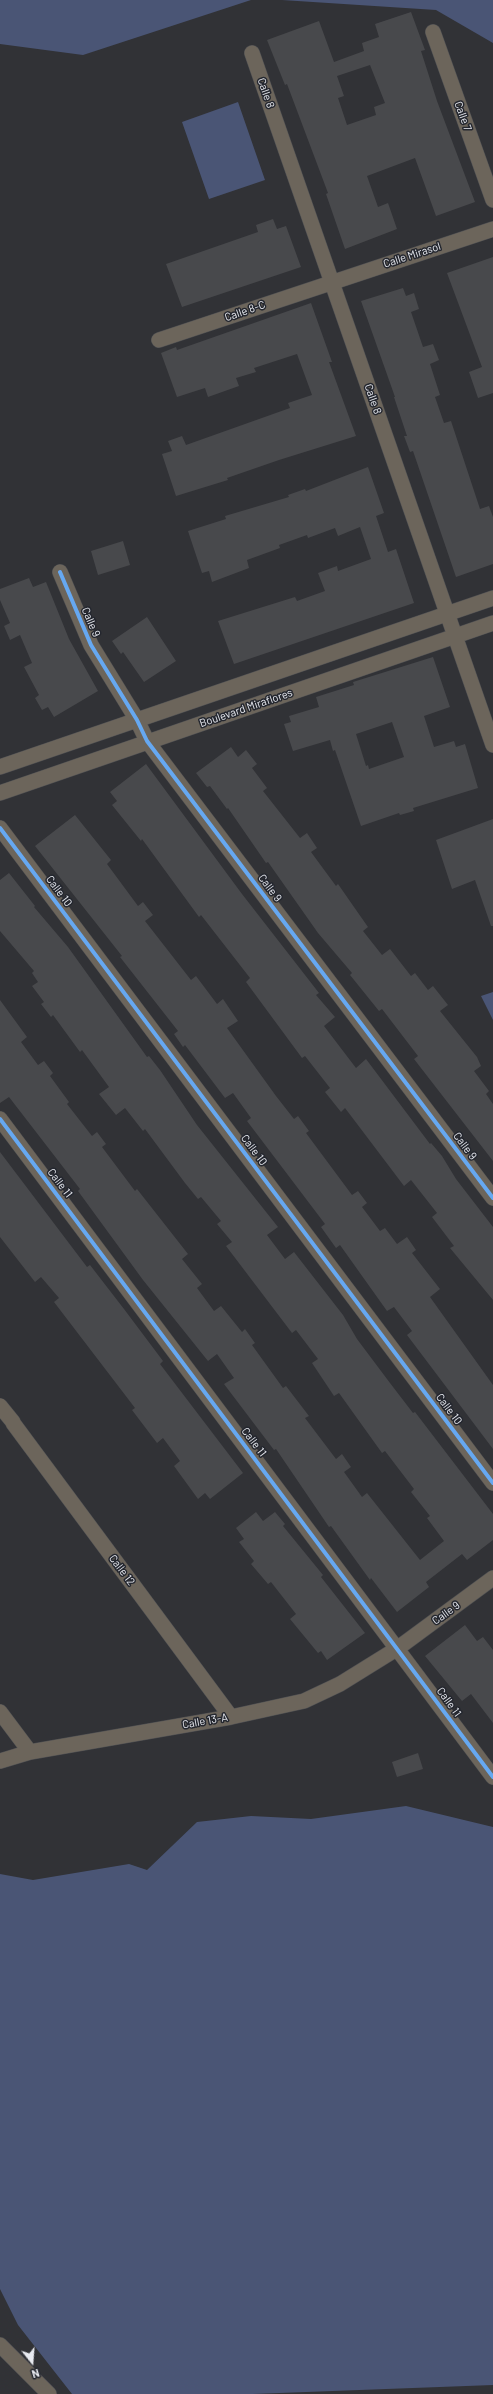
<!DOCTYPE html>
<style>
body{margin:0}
#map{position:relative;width:493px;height:2394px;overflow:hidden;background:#313236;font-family:Barlow,sans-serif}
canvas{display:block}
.north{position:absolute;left:12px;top:2342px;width:40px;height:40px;-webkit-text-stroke:3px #24272f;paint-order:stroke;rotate:163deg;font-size:11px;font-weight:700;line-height:16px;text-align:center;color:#e8eaf0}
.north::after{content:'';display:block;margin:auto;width:14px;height:18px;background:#e8eaf0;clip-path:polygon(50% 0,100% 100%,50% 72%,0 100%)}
</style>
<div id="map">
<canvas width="493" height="2394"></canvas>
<div class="north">N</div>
</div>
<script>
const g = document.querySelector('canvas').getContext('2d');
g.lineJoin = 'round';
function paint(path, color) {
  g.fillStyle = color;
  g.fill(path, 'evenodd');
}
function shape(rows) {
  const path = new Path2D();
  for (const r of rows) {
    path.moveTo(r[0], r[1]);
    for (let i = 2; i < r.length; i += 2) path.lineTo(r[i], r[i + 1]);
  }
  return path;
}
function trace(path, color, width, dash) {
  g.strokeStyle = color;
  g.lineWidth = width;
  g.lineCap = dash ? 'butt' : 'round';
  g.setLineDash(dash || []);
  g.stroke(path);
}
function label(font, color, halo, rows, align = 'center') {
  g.font = font + ' Barlow,sans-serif';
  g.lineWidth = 3;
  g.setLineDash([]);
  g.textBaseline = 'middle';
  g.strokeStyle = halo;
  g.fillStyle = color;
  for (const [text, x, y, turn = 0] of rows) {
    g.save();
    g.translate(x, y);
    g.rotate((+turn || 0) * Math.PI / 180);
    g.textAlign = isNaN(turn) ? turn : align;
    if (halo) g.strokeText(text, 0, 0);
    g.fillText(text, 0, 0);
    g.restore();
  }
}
paint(shape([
 [0,0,251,0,83,55,0,44],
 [282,0,493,0,493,43,436,10],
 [238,102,265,180,209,199,182,122],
 [493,992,493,1020,481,996],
 [406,1806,493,1827,493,2385,253,2394,72,2394,18,2325,0,2289,0,1874,33,1880,129,1864,147,1870,197,1822,251,1816,311,1819]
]), '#4a5575');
paint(shape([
 [411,12,425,50,421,51,437,101,475,202,436,216,415,158,367,176,378,207,388,203,397,229,345,249,326,194,328,193,287,84,285,85,267,40,319,21,334,62,364,51,362,43,379,37,375,24],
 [370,65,385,103,374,107,376,115,347,125,338,98,344,96,337,76],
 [273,219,277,229,286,226,301,267,182,307,166,264,258,232,256,225],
 [493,257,493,393,478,398,469,372,482,367,447,273],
 [403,288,406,296,414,293,419,309,411,312,423,347,433,344,439,360,430,364,440,395,435,397,444,423,451,421,480,509,489,506,493,517,493,564,456,577,413,451,410,452,404,436,407,436,394,397,395,397,361,301],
 [311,303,332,362,329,362,356,436,279,460,227,478,228,480,176,496,162,454,172,451,168,441,182,436,186,445,290,408,288,403,312,395,297,354,254,368,256,372,236,378,239,386,208,397,205,388,177,397,161,353,176,347,177,350],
 [368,467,384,513,376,516,388,552,396,549,414,603,234,664,218,621,295,597,297,601,325,591,318,573,337,566,338,571,371,559,360,527,338,536,335,528,308,538,307,535,279,545,280,548,247,560,249,568,212,582,209,571,202,573,188,531,226,519,225,516,289,497,288,495,305,489,306,491],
 [123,541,130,565,98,575,91,551],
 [29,578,33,587,46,582,69,639,98,691,54,717,48,707,42,710,35,698,39,695,24,667,32,663,20,635,10,640,4,626,10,623,0,600,0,589],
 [147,617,176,661,144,682,123,652,121,654,112,641],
 [433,657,450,707,424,716,434,747,454,741,456,747,465,744,478,788,413,808,414,811,400,815,399,813,361,826,335,750,333,751,330,740,293,751,284,724,291,722,289,716,319,707,316,697,354,685,353,682],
 [392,722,404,757,369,769,368,765,366,766,356,734],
 [231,747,238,757,246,750,257,764,252,768,267,788,263,791,300,838,307,833,317,848,311,852,336,886,338,884,354,907,368,927,363,931,382,955,390,949,411,976,415,973,428,990,433,986,448,1005,440,1011,477,1057,481,1066,474,1071,489,1091,486,1094,493,1104,493,1161,414,1059,418,1056,382,1009,379,1011,350,975,352,973,318,933,268,862,266,863,228,808,227,809,210,786,207,787,196,773],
 [146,764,242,894,319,993,316,995,335,1017,324,1026,356,1068,366,1059,430,1144,431,1143,442,1156,456,1179,493,1227,493,1300,450,1248,454,1246,432,1217,437,1213,411,1180,404,1186,345,1108,341,1112,325,1092,330,1088,305,1056,302,1058,246,982,250,978,201,915,199,917,142,839,141,841,112,805,117,801,110,792],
 [75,815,111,860,107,864,138,906,143,902,153,915,145,921,191,980,196,976,217,1004,223,999,238,1021,227,1028,276,1096,294,1119,298,1116,309,1131,306,1133,352,1195,358,1191,367,1203,362,1207,380,1231,385,1228,397,1244,407,1237,416,1250,412,1253,440,1289,430,1297,493,1385,493,1449,407,1335,412,1331,394,1307,387,1311,340,1245,336,1248,321,1227,325,1224,247,1121,251,1118,233,1093,225,1098,185,1045,183,1047,174,1034,178,1031,120,957,122,956,35,846],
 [493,819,493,926,491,926,475,880,452,889,436,840],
 [9,873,35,906,34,907,68,947,147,1057,149,1056,160,1070,197,1125,278,1227,267,1235,285,1259,294,1252,343,1315,357,1339,390,1383,413,1413,415,1412,493,1514,493,1540,467,1560,462,1554,426,1582,429,1587,397,1612,371,1578,370,1580,331,1526,329,1527,276,1449,274,1450,224,1384,234,1378,217,1354,208,1361,143,1280,78,1191,80,1189,9,1097,0,1103,0,1000,27,1037,21,1042,38,1065,44,1061,53,1073,50,1076,69,1102,67,1104,92,1136,97,1132,106,1144,102,1147,135,1191,137,1189,188,1254,182,1259,202,1284,197,1288,214,1311,221,1306,242,1332,245,1329,255,1343,252,1345,283,1388,286,1386,309,1416,305,1418,336,1459,342,1454,351,1467,344,1472,362,1497,367,1493,420,1560,444,1541,427,1518,430,1516,411,1492,414,1489,385,1451,382,1453,339,1393,334,1396,312,1363,318,1359,296,1330,292,1333,226,1246,232,1242,217,1224,221,1221,201,1197,198,1199,185,1183,145,1129,143,1131,125,1108,116,1115,99,1094,109,1087,82,1050,80,1052,53,1015,51,1017,41,1004,44,1002,32,986,38,982,32,973,34,971,0,931,0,880],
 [0,1152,87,1267,90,1265,124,1309,163,1361,160,1364,243,1473,210,1499,205,1493,198,1499,174,1466,180,1461,163,1438,157,1443,132,1410,135,1408,54,1302,59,1298,41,1277,35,1282,0,1237],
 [256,1512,263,1521,275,1512,285,1524,283,1526,323,1575,321,1577,365,1633,327,1660,321,1651,318,1653,290,1619,296,1614,271,1582,268,1584,251,1564,254,1561,239,1542,244,1539,236,1528],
 [465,1625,477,1641,483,1637,493,1650,493,1723,471,1694,462,1701,425,1656],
 [418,1753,423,1769,397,1777,392,1762]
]), '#48494c');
const minor = shape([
 [433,32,493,200],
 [252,53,493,745],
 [159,340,493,229],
 [60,572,91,645,137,720,147,741,493,1198],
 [0,767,493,598],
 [0,793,493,623],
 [0,828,493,1483],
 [0,1119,493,1777],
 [0,1406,13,1422],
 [13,1423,231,1717],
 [0,1712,30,1752],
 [0,1761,30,1752,231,1717,304,1701,340,1684,398,1648,493,1578],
 [0,2345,49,2394]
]);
trace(minor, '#4f5053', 16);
trace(minor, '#6c655b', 15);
trace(shape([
 [60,572,91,645,137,720,147,741,493,1198],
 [0,828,493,1483],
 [0,1119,493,1777]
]), '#66a8f1', 4);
label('11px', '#e8eaf0', '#24272f', [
 ["Calle 8",266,93,71],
 ["Calle 7",463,116,70],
 ["Calle Mirasol",412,255,-18],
 ["Calle 8-C",245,311,-19],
 ["Calle 8",373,399,71],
 ["Calle 9",91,622,67],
 ["Boulevard Miraflores",246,708,-19],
 ["Calle 9",270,888,53],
 ["Calle 10",59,891,53],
 ["Calle 9",465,1146,53],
 ["Calle 10",254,1150,53],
 ["Calle 11",60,1183,53],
 ["Calle 10",449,1409,53],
 ["Calle 11",254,1442,53],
 ["Calle 12",122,1570,53],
 ["Calle 9",446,1613,-36],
 ["Calle 11",449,1702,54],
 ["Calle 13-A",205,1721,-10]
]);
</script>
